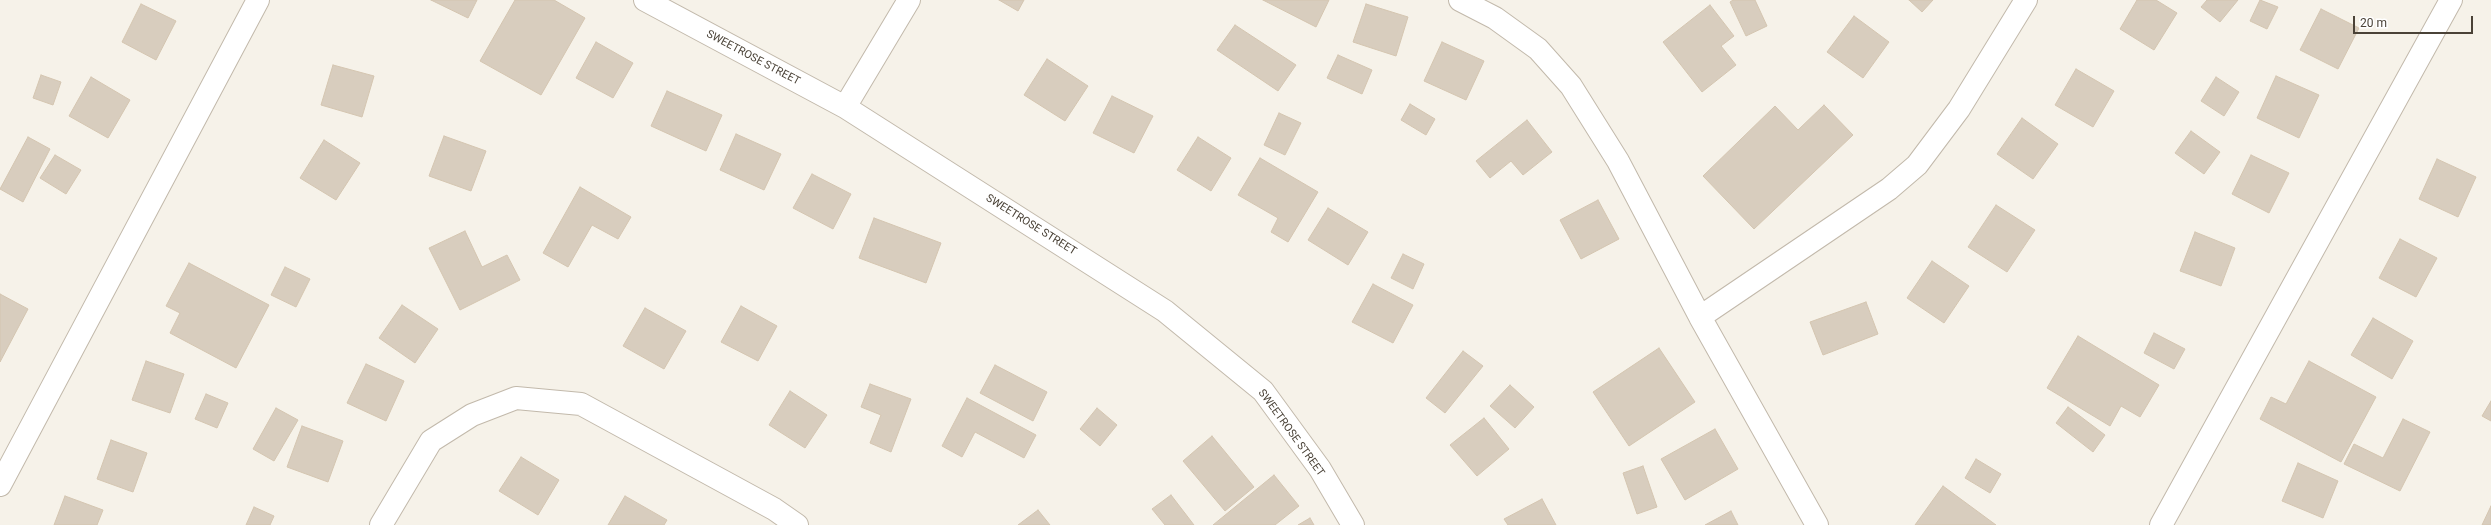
<!DOCTYPE html>
<style>
body{margin:0}
#map{position:relative;width:2491px;height:525px;overflow:hidden;background:#f6f2e9;font-family:Roboto,sans-serif}
canvas{display:block}
.scale{position:absolute;left:2353px;top:16px;width:120px;height:18px;box-sizing:border-box;border:2px solid #4a4237;border-top:0;padding-left:5px;font-size:12px;line-height:14px;white-space:nowrap;color:#4a4237;-webkit-text-stroke:3px #fff;paint-order:stroke}
</style>
<div id="map">
<canvas width="2491" height="525"></canvas>
<div class="scale">20 m</div>
</div>
<script>
const g = document.querySelector('canvas').getContext('2d');
g.lineJoin = 'round';
function paint(path, color) {
  g.fillStyle = color;
  g.fill(path, 'evenodd');
}
function shape(rows) {
  const path = new Path2D();
  for (const r of rows) {
    path.moveTo(r[0], r[1]);
    for (let i = 2; i < r.length; i += 2) path.lineTo(r[i], r[i + 1]);
  }
  return path;
}
function trace(path, color, width, dash) {
  g.strokeStyle = color;
  g.lineWidth = width;
  g.lineCap = dash ? 'butt' : 'round';
  g.setLineDash(dash || []);
  g.stroke(path);
}
function label(font, color, halo, rows, align = 'center') {
  g.font = font + ' Roboto,sans-serif';
  g.lineWidth = 3.5;
  g.setLineDash([]);
  g.textBaseline = 'middle';
  g.strokeStyle = halo;
  g.fillStyle = color;
  for (const [text, x, y, turn = 0] of rows) {
    g.save();
    g.translate(x, y);
    g.rotate((+turn || 0) * Math.PI / 180);
    g.textAlign = isNaN(turn) ? turn : align;
    if (halo) g.strokeText(text, 0, 0);
    g.fillText(text, 0, 0);
    g.restore();
  }
}
const building = shape([
 [431,0,477,0,468,18,431,0],
 [515,0,554,0,585,18,541,95,480,61,515,0],
 [999,0,1024,0,1018,11,999,0],
 [1263,0,1329,0,1316,27,1263,0],
 [1733,0,1755,0,1767,26,1746,36,1730,2,1733,0],
 [1909,0,1933,0,1922,12,1909,0],
 [2137,0,2156,0,2177,13,2154,50,2120,29,2137,0],
 [2207,0,2238,0,2220,22,2201,7,2207,0],
 [2260,0,2278,7,2267,29,2250,21,2260,0],
 [141,4,176,21,156,60,122,42,141,4],
 [1366,4,1408,17,1396,56,1353,42,1366,4],
 [1710,5,1734,36,1721,46,1736,65,1702,92,1663,42,1710,5],
 [2321,9,2359,28,2338,69,2300,50,2321,9],
 [1854,16,1889,42,1863,78,1827,52,1854,16],
 [1235,25,1296,65,1278,91,1217,50,1235,25],
 [596,42,633,63,613,98,576,78,596,42],
 [1442,42,1484,61,1466,100,1424,81,1442,42],
 [1338,55,1372,70,1362,94,1327,78,1338,55],
 [1047,59,1088,86,1065,121,1024,95,1047,59],
 [333,65,374,76,362,117,321,105,333,65],
 [2076,69,2114,91,2093,127,2055,105,2076,69],
 [41,75,61,82,53,105,33,98,41,75],
 [2276,76,2319,95,2299,138,2257,118,2276,76],
 [91,77,130,100,108,138,69,116,91,77],
 [2216,77,2239,92,2224,116,2201,101,2216,77],
 [667,91,722,115,706,151,651,126,667,91],
 [1112,96,1153,116,1134,153,1093,133,1112,96],
 [1410,104,1435,119,1426,135,1401,120,1410,104],
 [1824,105,1853,135,1754,229,1703,176,1775,106,1798,130,1824,105],
 [1279,113,1301,123,1285,155,1264,145,1279,113],
 [2022,118,2058,144,2033,179,1997,154,2022,118],
 [1527,120,1552,152,1523,175,1511,161,1490,178,1476,161,1527,120],
 [2191,131,2220,152,2204,174,2175,153,2191,131],
 [736,134,781,154,764,190,720,170,736,134],
 [444,136,486,151,471,191,429,176,444,136],
 [28,137,50,149,23,202,0,189,28,137],
 [1198,137,1231,158,1211,191,1177,170,1198,137],
 [324,140,360,163,336,200,300,178,324,140],
 [55,155,81,170,66,194,40,178,55,155],
 [2251,155,2289,173,2269,213,2232,194,2251,155],
 [1260,158,1318,192,1288,242,1271,232,1278,218,1238,195,1260,158],
 [2437,159,2476,177,2458,217,2419,199,2437,159],
 [812,174,851,194,833,229,793,208,812,174],
 [580,187,631,217,618,239,592,225,568,267,543,253,580,187],
 [1598,200,1619,239,1581,259,1560,220,1598,200],
 [1996,205,2035,230,2007,272,1968,247,1996,205],
 [1328,208,1368,232,1348,265,1308,240,1328,208],
 [874,218,941,243,926,283,859,258,874,218],
 [465,231,482,267,507,255,520,280,460,310,429,248,465,231],
 [2195,232,2235,248,2221,286,2180,271,2195,232],
 [2400,239,2437,258,2416,297,2379,278,2400,239],
 [1403,254,1424,264,1413,289,1391,278,1403,254],
 [1932,261,1969,286,1944,323,1907,298,1932,261],
 [189,263,269,305,236,368,170,333,180,313,166,306,189,263],
 [285,267,310,279,296,307,271,295,285,267],
 [1373,284,1413,305,1393,343,1352,322,1373,284],
 [0,294,28,309,0,362,0,294],
 [1866,302,1878,334,1823,355,1810,322,1866,302],
 [402,305,438,329,415,363,379,338,402,305],
 [741,306,777,326,758,361,721,342,741,306],
 [645,308,686,331,664,369,623,346,645,308],
 [2373,318,2413,341,2392,379,2351,355,2373,318],
 [2154,333,2185,349,2174,369,2144,353,2154,333],
 [2078,336,2159,385,2140,417,2121,406,2110,426,2047,388,2078,336],
 [1659,348,1695,402,1629,446,1593,392,1659,348],
 [1463,351,1483,366,1445,413,1426,398,1463,351],
 [146,361,184,374,170,413,132,400,146,361],
 [2309,361,2376,397,2341,462,2260,419,2271,397,2286,404,2309,361],
 [366,364,404,381,386,421,347,403,366,364],
 [995,365,1047,392,1033,421,980,393,995,365],
 [870,384,911,399,891,452,870,443,881,415,861,407,870,384],
 [1510,385,1534,407,1515,428,1490,406,1510,385],
 [790,391,827,415,805,448,769,425,790,391],
 [206,394,228,403,217,428,195,419,206,394],
 [967,398,1036,435,1024,458,975,432,962,457,942,446,967,398],
 [2491,401,2491,421,2482,416,2491,401],
 [2068,407,2105,435,2093,452,2056,423,2068,407],
 [276,408,298,420,274,461,253,449,276,408],
 [1097,408,1117,425,1100,446,1080,429,1097,408],
 [1484,418,1509,449,1477,476,1450,445,1484,418],
 [2403,419,2430,432,2400,491,2344,464,2354,444,2383,458,2403,419],
 [302,426,343,441,328,482,287,467,302,426],
 [1715,429,1738,469,1685,500,1661,459,1715,429],
 [1212,436,1254,487,1225,511,1183,461,1212,436],
 [111,440,147,453,133,492,97,479,111,440],
 [521,457,559,480,538,515,499,491,521,457],
 [1976,459,2001,474,1990,493,1965,478,1976,459],
 [2298,463,2338,481,2323,518,2282,501,2298,463],
 [1643,466,1657,507,1637,514,1623,473,1643,466],
 [1274,475,1299,506,1275,525,1213,525,1274,475],
 [1943,486,1996,525,1915,525,1943,486],
 [1171,495,1194,525,1165,525,1152,509,1171,495],
 [65,496,103,510,97,525,54,525,65,496],
 [625,496,667,520,664,525,608,525,625,496],
 [1542,499,1556,525,1508,525,1504,519,1542,499],
 [2491,506,2491,525,2482,525,2491,506],
 [254,507,274,516,270,525,246,525,254,507],
 [1038,510,1050,525,1018,525,1038,510],
 [1731,511,1738,525,1705,525,1731,511],
 [1310,518,1314,525,1298,525,1310,518]
]);
paint(building, '#d8cdbe');
trace(building, '#d4c5b0', 1);
const street = shape([
 [645,0,845,107,1165,311,1263,391,1320,469,1353,525],
 [1460,0,1495,18,1538,49,1571,86,1618,161,1700,317,1817,525],
 [845,107,909,0],
 [1700,317,1889,189,1917,165,1959,109,2026,0],
 [0,485,258,0],
 [381,525,431,441,472,415,516,398,581,404,774,509,797,525],
 [2161,525,2451,0]
]);
trace(street, '#c2b9ab', 24);
trace(street, '#fff', 22);
label('11px', '#4a4237', '#fff', [
 ["SWEETROSE STREET",753,58,28],
 ["SWEETROSE STREET",1031,225,32],
 ["SWEETROSE STREET",1291,433,54]
]);
</script>
